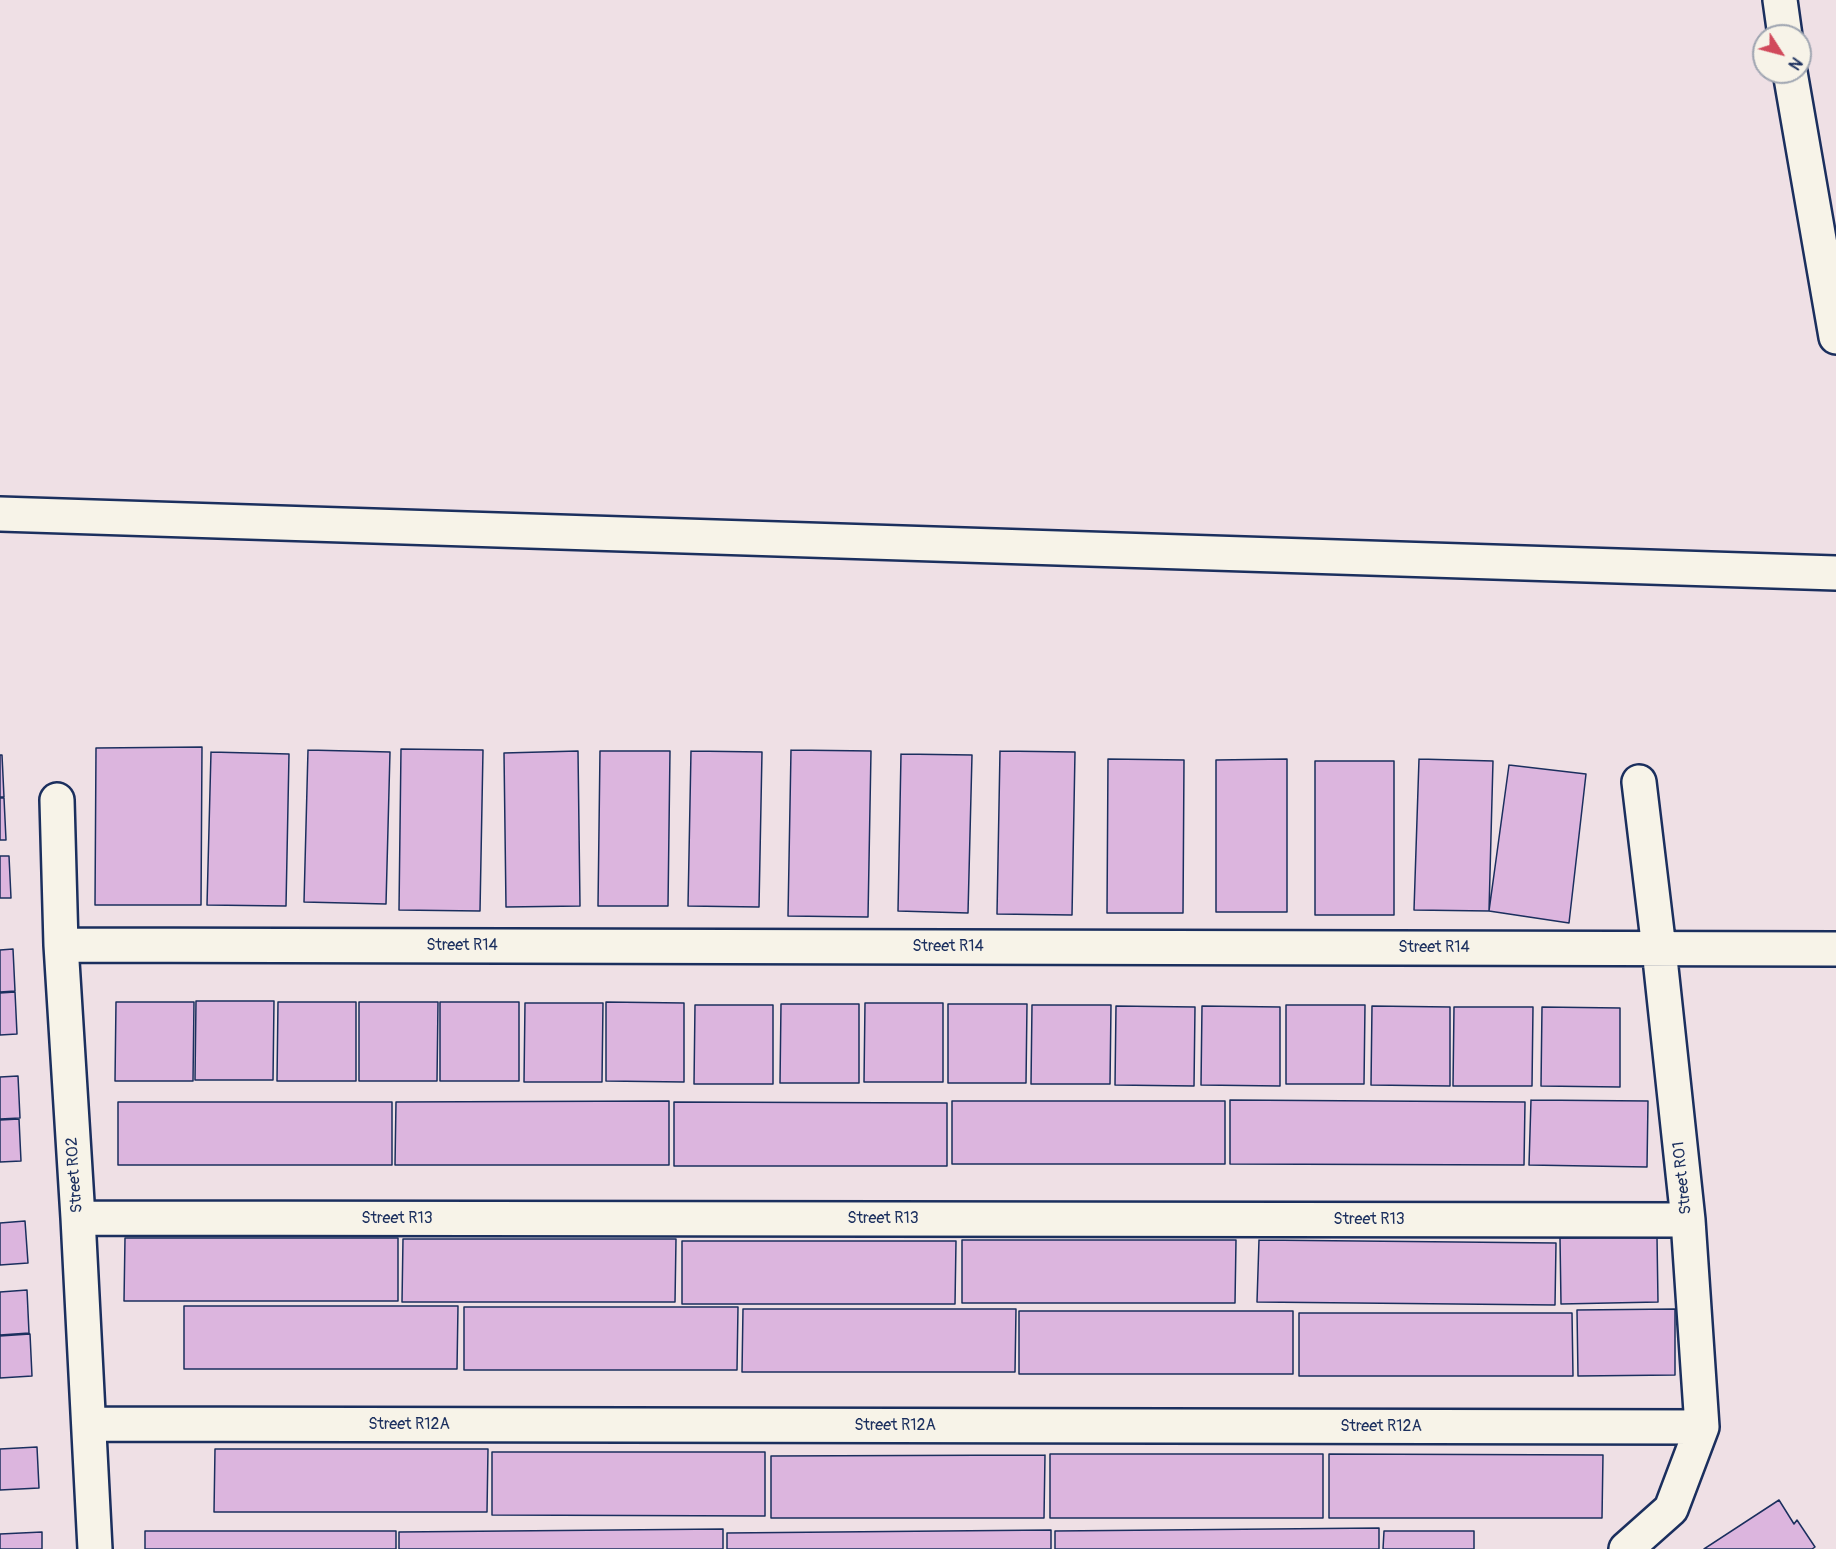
<!DOCTYPE html>
<style>
body{margin:0}
#map{position:relative;width:1836px;height:1549px;overflow:hidden;background:#efe0e5;font-family:Pangolin,sans-serif}
canvas{display:block}
.north{position:absolute;left:1752px;top:24px;width:60px;height:60px;box-sizing:border-box;background:#f7f3e8;border:2px solid #9fa5b1;border-radius:50%;rotate:126deg;font-size:16px;font-weight:700;line-height:24px;text-align:center;color:#1b2f5e}
.north::after{content:'';display:block;margin:auto;width:21px;height:27px;background:#d1495b;clip-path:polygon(50% 0,100% 100%,50% 72%,0 100%)}
</style>
<div id="map">
<canvas width="1836" height="1549"></canvas>
<div class="north">N</div>
</div>
<script>
const g = document.querySelector('canvas').getContext('2d');
g.lineJoin = 'round';
function paint(path, color) {
  g.fillStyle = color;
  g.fill(path, 'evenodd');
}
function shape(rows) {
  const path = new Path2D();
  for (const r of rows) {
    path.moveTo(r[0], r[1]);
    for (let i = 2; i < r.length; i += 2) path.lineTo(r[i], r[i + 1]);
  }
  return path;
}
function trace(path, color, width, dash) {
  g.strokeStyle = color;
  g.lineWidth = width;
  g.lineCap = dash ? 'butt' : 'round';
  g.setLineDash(dash || []);
  g.stroke(path);
}
function label(font, color, halo, rows, align = 'center') {
  g.font = font + ' Pangolin,sans-serif';
  g.lineWidth = 4.5;
  g.setLineDash([]);
  g.textBaseline = 'middle';
  g.strokeStyle = halo;
  g.fillStyle = color;
  for (const [text, x, y, turn = 0] of rows) {
    g.save();
    g.translate(x, y);
    g.rotate((+turn || 0) * Math.PI / 180);
    g.textAlign = isNaN(turn) ? turn : align;
    if (halo) g.strokeText(text, 0, 0);
    g.fillText(text, 0, 0);
    g.restore();
  }
}
const building = shape([
 [202,747,201,905,95,905,96,748,202,747],
 [401,749,483,750,480,911,399,910,401,749],
 [308,750,390,752,386,904,304,902,308,750],
 [791,750,871,751,868,917,788,916,791,750],
 [578,751,580,906,506,907,504,753,578,751],
 [600,751,670,751,668,906,598,906,600,751],
 [691,751,762,752,759,907,688,906,691,751],
 [1000,751,1075,752,1072,915,997,914,1000,751],
 [211,752,289,754,286,906,207,905,211,752],
 [901,754,972,755,968,913,898,911,901,754],
 [0,755,2,755,4,797,0,797,0,755],
 [1108,759,1184,760,1183,913,1107,913,1108,759],
 [1287,759,1287,912,1216,912,1216,760,1287,759],
 [1419,759,1493,761,1489,911,1414,910,1419,759],
 [1315,761,1394,761,1394,915,1315,915,1315,761],
 [1509,765,1586,774,1569,923,1489,911,1509,765],
 [0,798,4,798,6,840,0,840,0,798],
 [0,856,9,856,11,898,0,898,0,856],
 [13,949,15,991,0,992,0,950,13,949],
 [15,992,17,1034,0,1035,0,993,15,992],
 [196,1001,274,1001,273,1080,195,1080,196,1001],
 [116,1002,194,1002,193,1081,115,1081,116,1002],
 [278,1002,356,1002,356,1081,277,1081,278,1002],
 [359,1002,438,1002,437,1081,359,1081,359,1002],
 [440,1002,519,1002,519,1081,440,1081,440,1002],
 [606,1002,684,1003,684,1082,606,1081,606,1002],
 [525,1003,603,1003,602,1082,524,1082,525,1003],
 [865,1003,943,1003,943,1082,864,1082,865,1003],
 [781,1004,859,1004,859,1083,780,1083,781,1004],
 [948,1004,1027,1004,1026,1083,948,1083,948,1004],
 [695,1005,773,1005,773,1084,694,1084,695,1005],
 [1032,1005,1111,1005,1110,1084,1031,1084,1032,1005],
 [1286,1005,1365,1005,1364,1084,1286,1084,1286,1005],
 [1116,1006,1195,1007,1194,1086,1115,1085,1116,1006],
 [1202,1006,1280,1007,1280,1086,1201,1085,1202,1006],
 [1372,1006,1450,1007,1450,1086,1371,1085,1372,1006],
 [1454,1007,1533,1007,1532,1086,1453,1086,1454,1007],
 [1542,1007,1620,1008,1620,1087,1541,1086,1542,1007],
 [18,1076,20,1118,0,1119,0,1077,18,1076],
 [1230,1100,1525,1102,1524,1165,1230,1164,1230,1100],
 [1531,1100,1648,1101,1647,1167,1529,1165,1531,1100],
 [669,1101,669,1165,395,1165,396,1102,669,1101],
 [952,1101,1225,1101,1225,1164,952,1164,952,1101],
 [118,1102,392,1102,392,1165,118,1165,118,1102],
 [674,1102,947,1103,947,1166,674,1166,674,1102],
 [19,1119,21,1161,0,1162,0,1120,19,1119],
 [25,1221,28,1263,0,1265,0,1223,25,1221],
 [1657,1237,1658,1302,1561,1304,1560,1238,1657,1237],
 [125,1238,398,1238,398,1301,124,1301,125,1238],
 [403,1239,676,1239,675,1302,402,1302,403,1239],
 [962,1240,1236,1240,1235,1303,962,1303,962,1240],
 [1259,1240,1556,1243,1555,1305,1257,1302,1259,1240],
 [682,1241,956,1241,955,1304,682,1304,682,1241],
 [27,1290,29,1333,0,1335,0,1292,27,1290],
 [184,1306,458,1306,457,1369,184,1369,184,1306],
 [464,1307,738,1307,737,1370,464,1370,464,1307],
 [743,1309,1016,1309,1015,1372,742,1372,743,1309],
 [1675,1309,1675,1375,1578,1376,1577,1310,1675,1309],
 [1019,1311,1293,1311,1293,1374,1019,1374,1019,1311],
 [1299,1313,1572,1313,1573,1376,1299,1376,1299,1313],
 [30,1334,32,1376,0,1378,0,1336,30,1334],
 [37,1447,39,1488,0,1490,0,1449,37,1447],
 [215,1449,488,1449,487,1512,214,1512,215,1449],
 [492,1452,765,1452,765,1516,492,1515,492,1452],
 [1050,1454,1323,1454,1323,1518,1050,1518,1050,1454],
 [1329,1454,1603,1455,1602,1518,1329,1518,1329,1454],
 [1045,1455,1044,1518,771,1518,771,1456,1045,1455],
 [1779,1500,1794,1524,1797,1520,1815,1547,1812,1549,1704,1549,1779,1500],
 [1379,1528,1379,1549,1055,1549,1055,1531,1379,1528],
 [723,1529,723,1549,399,1549,399,1532,723,1529],
 [1051,1530,1051,1549,727,1549,727,1533,1051,1530],
 [145,1531,396,1531,396,1549,145,1549,145,1531],
 [1384,1531,1474,1531,1474,1549,1383,1549,1384,1531],
 [42,1532,42,1549,0,1549,0,1534,42,1532]
]);
paint(building, '#dcb5de');
trace(building, '#1b2f5e', 1.5);
const minor = shape([
 [1780,0,1785,36],
 [1790,72,1836,337],
 [0,514,1836,573],
 [57,800,61,945,78,1218,95,1549],
 [61,945,1836,949],
 [78,1218,1688,1220],
 [89,1424,1702,1427],
 [1626,1549,1671,1509,1702,1427,1688,1220,1659,949,1639,782]
]);
trace(minor, '#1b2f5e', 38);
trace(minor, '#f7f3e8', 33);
label('16px', '#1b2f5e', '#f7f3e8', [
 ["Street R14",462,946],
 ["Street R14",948,947],
 ["Street R14",1434,948],
 ["Street R02",75,1175,-94],
 ["Street R01",1683,1178,-96],
 ["Street R13",397,1219],
 ["Street R13",883,1219],
 ["Street R13",1369,1220],
 ["Street R12A",409,1425],
 ["Street R12A",895,1426],
 ["Street R12A",1381,1427]
]);
</script>
